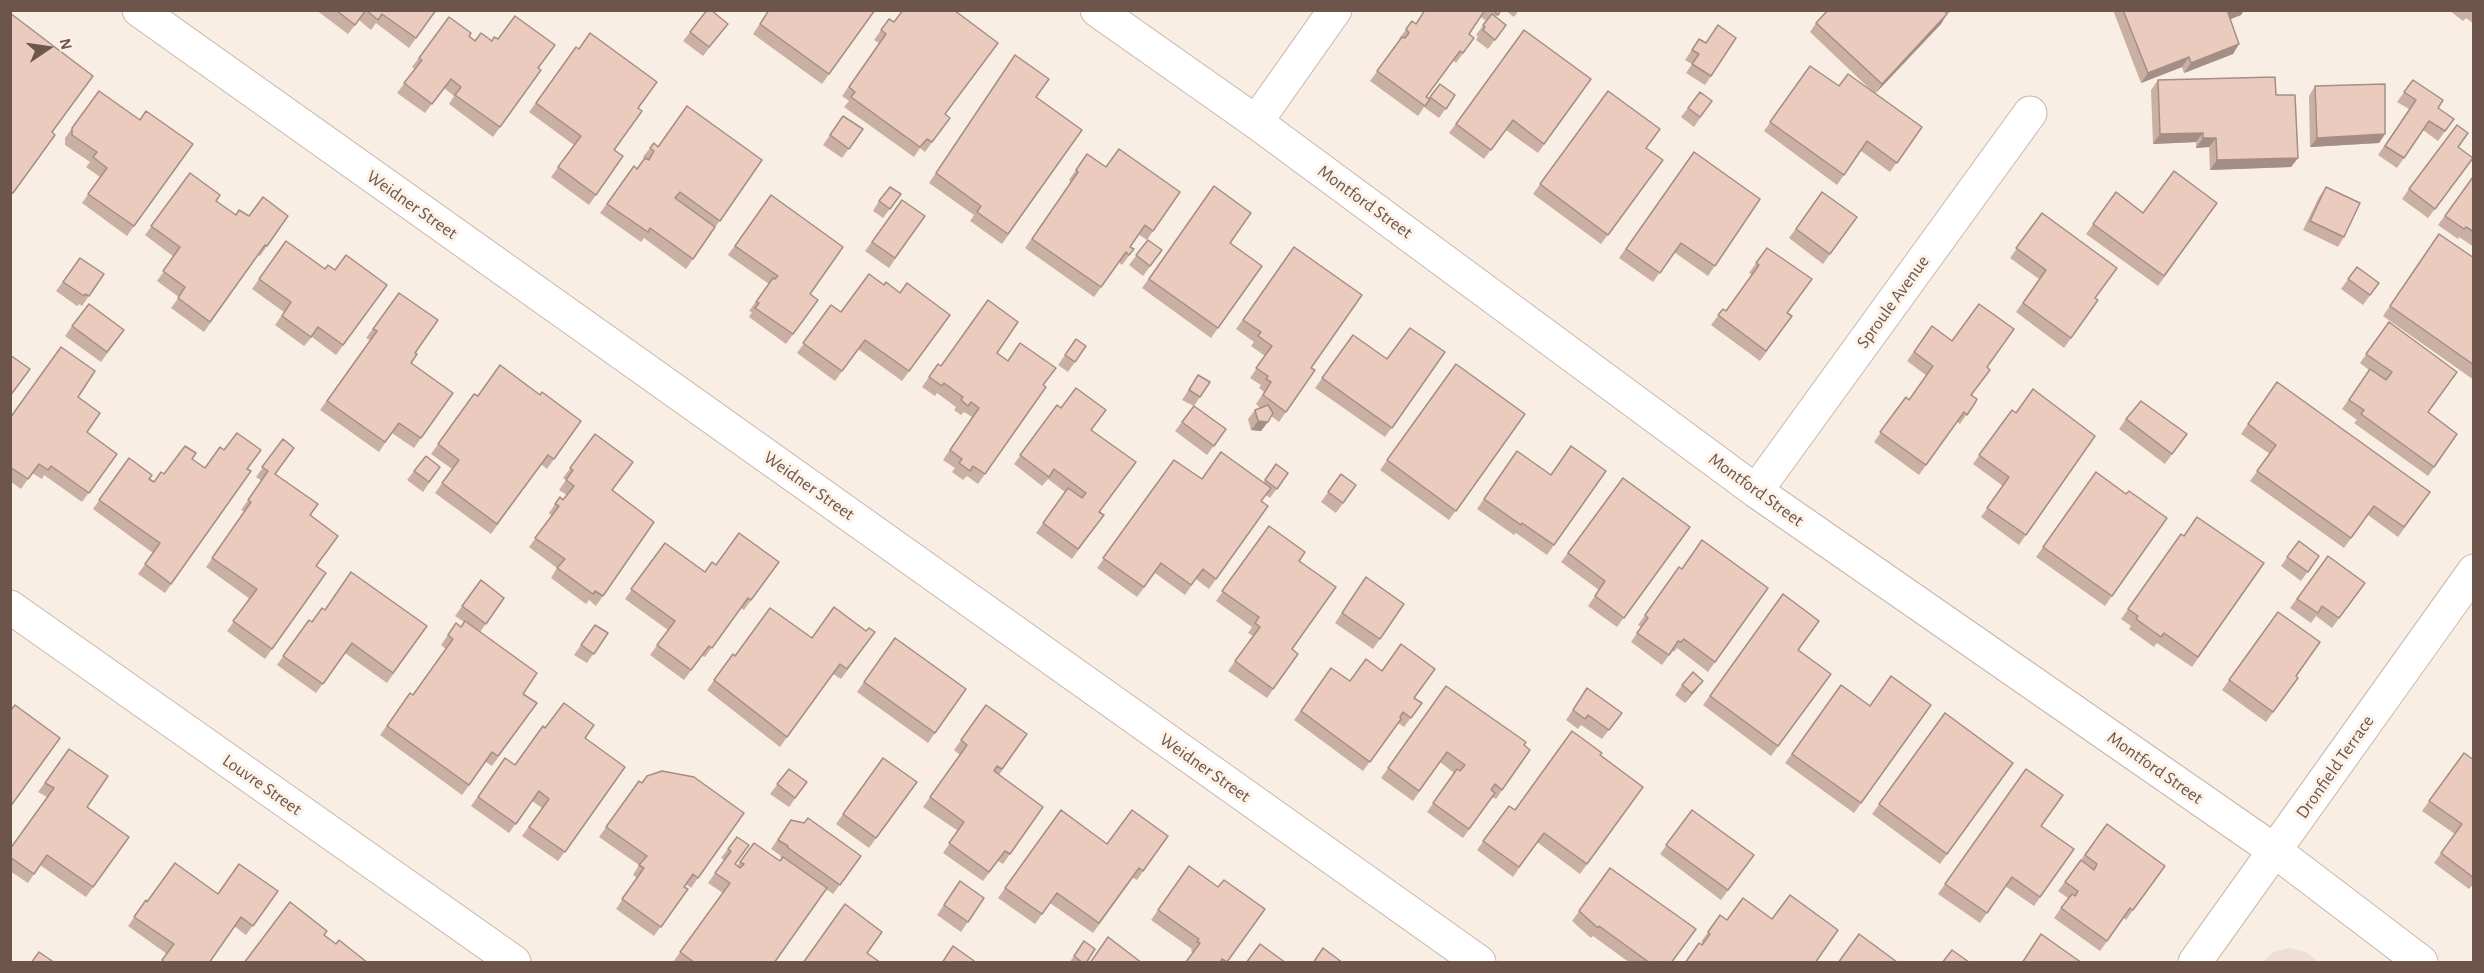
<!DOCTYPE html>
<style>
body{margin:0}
#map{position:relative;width:2484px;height:973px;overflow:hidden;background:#f9eee3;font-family:"Alegreya Sans",sans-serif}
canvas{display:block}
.frame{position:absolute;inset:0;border:12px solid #6d554c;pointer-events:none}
.north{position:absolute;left:18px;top:18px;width:60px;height:60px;-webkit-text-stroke:4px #fcf2e8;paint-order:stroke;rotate:77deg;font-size:16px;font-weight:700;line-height:24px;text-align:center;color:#6d554c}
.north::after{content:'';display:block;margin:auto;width:21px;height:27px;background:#6d554c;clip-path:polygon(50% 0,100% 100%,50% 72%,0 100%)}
</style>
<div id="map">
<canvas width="2484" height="973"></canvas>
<div class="frame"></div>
<div class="north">N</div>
</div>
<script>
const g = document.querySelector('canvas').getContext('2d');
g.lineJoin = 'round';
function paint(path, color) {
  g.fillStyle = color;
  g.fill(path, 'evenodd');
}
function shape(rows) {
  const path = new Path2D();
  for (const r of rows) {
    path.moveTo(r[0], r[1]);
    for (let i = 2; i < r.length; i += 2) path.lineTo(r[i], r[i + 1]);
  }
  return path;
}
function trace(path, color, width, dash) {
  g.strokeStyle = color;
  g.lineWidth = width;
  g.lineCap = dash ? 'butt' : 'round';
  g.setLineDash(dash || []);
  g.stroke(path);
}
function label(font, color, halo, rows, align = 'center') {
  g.font = font + ' "Alegreya Sans",sans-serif';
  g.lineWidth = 6;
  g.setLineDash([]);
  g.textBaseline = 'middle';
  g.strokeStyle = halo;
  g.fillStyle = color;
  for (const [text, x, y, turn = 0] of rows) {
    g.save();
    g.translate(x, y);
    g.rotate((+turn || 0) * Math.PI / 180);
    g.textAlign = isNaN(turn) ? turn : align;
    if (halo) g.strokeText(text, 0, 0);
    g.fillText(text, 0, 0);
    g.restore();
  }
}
paint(shape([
 [2289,948,2306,952,2319,962,2262,962,2274,952]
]), '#efdfd2');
const minor = shape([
 [139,10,1479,962],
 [1097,10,1256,122,1756,491,2275,851,2421,962],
 [1256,122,1335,10],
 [1756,491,2030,113],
 [10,607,514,962],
 [2195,962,2474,571]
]);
trace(minor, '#c8b5ab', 35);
trace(minor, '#fff', 33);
paint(shape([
 [316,10,436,10,409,48,376,23,371,30,359,20,348,34],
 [769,10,875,10,822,84,753,34],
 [1425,10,1501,10,1496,17,1506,25,1488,49,1476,40,1478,36,1476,35,1486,21,1481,17,1469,34,1474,38,1456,63,1453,60,1426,97,1429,99,1440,84,1455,95,1439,118,1424,107,1418,116,1370,81,1400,40,1399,39,1412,21,1416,24],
 [1505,10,1519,10,1514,17],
 [1823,10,1944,10,1947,14,1941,24,1875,93,1922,127,1890,172,1861,151,1837,185,1764,131,1810,66,1839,86,1872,91,1810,32,1816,23,1826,13],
 [1945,10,1952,10,1948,14],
 [2113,10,2244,10,2241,15,2230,19,2239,44,2233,54,2184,73,2182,67,2141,83],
 [2451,10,2474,10,2474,24,2466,18,2463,21,2450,11],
 [449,17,469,36,475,41,492,41,541,70,493,137,449,104,454,96,444,88,425,113,397,93,415,69,412,67],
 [889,19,945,114,950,118,925,152,920,148,914,157,844,107,849,101,842,96,879,43,874,40],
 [1524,30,1591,79,1538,153,1506,130,1484,159,1449,133],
 [690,32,721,33,703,56,683,41],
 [1699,39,1711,76,1705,85,1686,73,1692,64,1685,60],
 [576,47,638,108,615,150,623,156,589,205,551,177,574,145,529,112],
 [1015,55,1036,97,1082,130,1002,244,970,221,974,215,929,183],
 [2158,80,2276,95,2298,158,2291,167,2210,170,2209,147,2196,148,2196,142,2153,144,2151,90],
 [2413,80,2438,108,2454,119,2438,141,2423,130,2397,168,2378,155,2409,109,2397,102],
 [2315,86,2385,134,2379,143,2310,147,2309,96],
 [99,91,140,120,193,144,127,236,82,203,100,177,86,167,90,162,65,145,65,138],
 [1608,91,1646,148,1663,160,1601,244,1533,194],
 [1700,92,1712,101,1694,127,1681,117],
 [843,116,863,129,842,158,823,145],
 [654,143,658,147,762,160,686,269,644,238,641,242,600,213,634,166,637,169,645,159,643,157],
 [2458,147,2466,168,2428,218,2402,199,2409,189],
 [1694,152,1760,199,1708,276,1674,252,1653,282,1619,258],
 [1087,154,1106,167,1180,192,1147,240,1138,234,1130,247,1134,249,1122,265,1119,262,1094,297,1025,248,1071,182,1069,180],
 [190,173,216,201,236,215,249,216,288,216,260,256,258,255,204,332,171,308,179,297,157,281,174,257,145,235],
 [2473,177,2474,177,2474,247,2459,237,2458,239,2438,225],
 [1214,186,1230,243,1262,266,1211,338,1142,288],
 [2326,187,2344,237,2338,247,2303,230,2319,197],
 [1822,192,1857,217,1823,264,1789,238],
 [2116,192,2143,213,2217,203,2158,286,2086,234],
 [901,194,883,218,873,211,879,201],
 [771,195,810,294,818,300,786,344,749,317,752,312,749,311,769,284,728,255],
 [902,200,925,216,889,268,865,251],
 [2042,213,2095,298,2098,300,2064,348,2016,312,2039,279,2010,258],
 [2439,234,2474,258,2474,380,2383,316],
 [1148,240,1162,250,1143,276,1129,265],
 [286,241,325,269,335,270,387,285,336,355,312,337,304,346,275,325,284,312,252,289],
 [1294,247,1311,368,1315,370,1279,422,1271,416,1261,431,1251,430,1248,419,1255,410,1260,408,1256,404,1264,392,1259,388,1261,385,1250,378,1265,356,1251,346,1254,342,1236,329],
 [1767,248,1788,313,1792,316,1760,361,1711,325,1723,309,1726,311,1752,275,1749,273],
 [80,258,104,274,82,306,79,304,77,306,56,291],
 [2357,267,2379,283,2363,305,2341,289],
 [884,285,950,315,902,381,858,349,835,381,797,353,831,305,841,312],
 [399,293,415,353,411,363,453,393,414,448,392,433,379,452,320,410,370,340,366,338],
 [2389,322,2428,413,2457,434,2428,476,2354,423,2357,420,2342,409,2369,370,2360,363],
 [72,326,117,340,101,362,65,336],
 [1932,326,1987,367,1972,395,1977,399,1960,424,1957,422,1919,475,1874,442,1906,397,1909,400,1927,376,1907,361],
 [1353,335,1387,359,1445,352,1385,437,1315,388],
 [1076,339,1086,346,1068,372,1058,365],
 [997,353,1046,387,978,484,967,476,963,480,952,472,955,468,943,460,972,417,964,412,961,415,954,410,956,407,937,393,935,396,922,387,938,364,941,366],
 [1456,364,1525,414,1449,520,1380,470],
 [1198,375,1200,397,1194,406,1226,429,1207,455,1175,431,1194,406,1182,400],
 [2277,382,2430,492,2398,537,2368,515,2344,548,2250,481,2270,454,2241,434],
 [474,394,478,396,540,395,581,421,547,469,541,464,491,534,435,493,452,469,431,454],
 [78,397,87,432,117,454,82,502,44,475,42,479,32,473,21,489,10,481,10,418],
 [1057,405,1092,430,1099,512,1104,515,1072,559,1036,533,1065,492,1048,479,1042,486,1014,464],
 [2012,410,2016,413,2095,436,2019,545,1981,517,2003,486,1973,464],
 [2126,419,2187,434,2165,464,2119,429],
 [595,434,612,490,654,522,596,606,589,600,586,604,551,578,557,568,529,547,552,516,549,513,560,497,563,500,567,495,559,490,566,480,563,478],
 [283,439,276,474,310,515,316,566,326,573,265,659,227,631,250,599,206,567,245,512,241,510,262,481,256,477],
 [1517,451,1551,475,1606,471,1547,555,1516,533,1514,535,1477,509],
 [426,456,440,467,423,492,407,480],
 [129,458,149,479,154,482,164,474,192,459,205,468,248,469,251,471,165,593,138,574,153,553,93,509],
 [1174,460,1202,479,1263,483,1276,464,1288,473,1270,498,1266,495,1261,501,1268,506,1209,589,1196,579,1185,595,1155,573,1137,597,1097,568],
 [2096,472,2126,494,2167,518,2105,606,2036,557],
 [1341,474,1356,485,1336,513,1321,502],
 [1623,478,1690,527,1617,627,1588,606,1599,590,1561,562],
 [1269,526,1299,561,1292,649,1298,654,1267,698,1228,671,1253,636,1248,633,1252,627,1216,601],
 [2181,534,2184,536,2264,563,2192,667,2157,643,2154,647,2129,629,2131,626,2121,619],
 [2299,541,2319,556,2301,581,2281,566],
 [665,543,705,572,716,565,779,562,744,610,741,608,705,657,702,656,684,680,650,655,668,630,625,599],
 [2328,556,2365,583,2332,628,2316,616,2311,623,2290,608],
 [1679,567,1682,569,1768,588,1708,672,1677,648,1674,652,1672,651,1662,665,1631,642,1641,627,1638,625],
 [1366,577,1404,604,1373,649,1335,623],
 [481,580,504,598,480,632,523,694,537,703,492,766,486,762,462,795,380,735,410,693,413,695,446,649,441,645,456,623,461,627,464,622,455,616],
 [1783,594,1799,650,1831,674,1771,756,1703,705],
 [325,610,427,626,387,683,345,653,316,693,277,665,309,620,312,622],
 [2278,612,2296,676,2298,678,2266,722,2222,690],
 [595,625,608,633,587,663,574,655],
 [866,631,875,632,841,679,833,674,780,747,707,690,733,654,735,656,812,638],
 [895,638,966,689,928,743,857,692],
 [1331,668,1350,681,1414,698,1422,703,1404,727,1398,723,1363,771,1294,720],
 [1703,681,1696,690,1685,703,1675,695,1682,685],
 [1841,685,1870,706,1931,705,1854,813,1785,763],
 [1446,686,1530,750,1496,799,1492,797,1463,838,1427,812,1454,773,1440,762,1413,801,1381,778],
 [1587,688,1622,713,1602,739,1581,725,1578,729,1566,720],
 [986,705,1027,734,999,775,1043,807,1003,864,998,861,983,881,943,853,958,831,923,807,960,755,954,750],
 [1945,713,2013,763,1940,864,1872,814],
 [545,728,585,738,625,767,558,861,522,836,542,808,532,801,509,833,471,806,505,758,515,765],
 [69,749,87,807,129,837,86,897,40,865,28,883,10,871,10,849,47,797,38,792],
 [2464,753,2474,760,2474,883,2469,889,2434,863,2455,834,2422,811],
 [1600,756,1643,787,1580,874,1537,842,1513,877,1477,850,1509,806,1515,810],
 [883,758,917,782,869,848,836,824],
 [789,769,807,782,789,807,770,794],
 [2026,769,2041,826,2074,849,2034,906,2005,886,1980,923,1938,894],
 [639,781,642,783,744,813,691,888,686,884,684,887,688,889,654,936,616,909,637,878,633,875,639,865,599,837],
 [1061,810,1107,844,1168,836,1137,880,1133,878,1093,933,1050,903,1035,924,998,898],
 [1692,810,1754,855,1721,900,1660,854],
 [791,820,861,856,833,894,826,889,774,963,673,962,723,893,708,883,724,860,721,858,737,837,735,864,737,866,754,843,780,861,782,858,780,857,781,856,771,849],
 [2107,824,2165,866,2126,920,2124,918,2100,951,2054,918,2068,898,2058,891],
 [1189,866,1227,963,1186,963,1193,953,1191,951,1192,949,1151,920],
 [1610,868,1671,963,1630,963,1593,936,1591,938,1572,921],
 [960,881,984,898,961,932,937,915],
 [278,891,246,935,234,926,209,963,161,963,167,954,128,926,146,900,147,902,218,894],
 [1720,915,1727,920,1772,919,1838,930,1702,945,1704,944,1701,942],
 [1084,941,1086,963,1069,963]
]), '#caafa3');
paint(shape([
 [2234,10,2244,10,2241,15,2221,23,2228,13],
 [1947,14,1941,24,1875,94,1882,84],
 [2239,44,2233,54,2184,73,2191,63],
 [2189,57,2182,67,2141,83,2148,73],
 [2203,133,2196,142,2153,144,2160,134],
 [2385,134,2379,143,2310,147,2317,138],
 [2203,138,2216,138,2209,147,2196,148],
 [2298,158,2291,167,2210,170,2217,160],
 [1258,421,1268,422,1261,431,1251,430],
 [1703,681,1696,690,1685,703,1692,693]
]), '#a48e85');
const building = shape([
 [336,10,366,10,355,25,336,10],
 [366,10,436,10,416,38,382,14,378,20,366,10],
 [707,10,711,10,728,24,709,47,690,32,707,10],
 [769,10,875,10,829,74,760,24,769,10],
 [903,10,954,10,998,43,945,114,950,118,932,142,927,139,920,147,851,97,855,92,849,87,886,34,881,30,889,19,894,22,903,10],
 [1425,10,1485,10,1469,34,1474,38,1463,53,1460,51,1426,97,1430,99,1425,106,1377,71,1402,37,1405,38,1409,33,1406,29,1412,21,1416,24,1425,10],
 [1493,10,1501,10,1498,15,1493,10],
 [1828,10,1944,10,1947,14,1882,84,1816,23,1828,10],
 [2123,10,2234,10,2228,13,2239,44,2191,63,2189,57,2148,73,2123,10],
 [10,13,93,76,52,132,55,135,13,193,10,192,10,13],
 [1492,14,1506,25,1495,40,1483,30,1485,27,1483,25,1492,14],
 [515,16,555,45,538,68,541,70,500,127,455,95,461,87,451,79,432,104,404,83,422,60,419,58,449,17,471,33,469,36,475,41,481,33,492,41,494,37,498,39,515,16],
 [1718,25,1736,38,1711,76,1692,64,1699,54,1692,50,1699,39,1706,43,1718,25],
 [1524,30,1591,79,1544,144,1513,120,1491,150,1456,124,1524,30],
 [590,33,657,82,638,108,642,111,614,150,623,156,596,195,558,167,581,136,536,103,576,47,579,49,590,33],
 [1015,55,1049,79,1036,97,1082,130,1008,234,977,212,981,206,936,173,1015,55],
 [1810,66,1839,86,1848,74,1922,127,1897,163,1867,141,1844,175,1770,122,1810,66],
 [2275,77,2276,95,2295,95,2298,158,2217,160,2216,138,2203,138,2203,133,2160,134,2158,80,2275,77],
 [2413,80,2443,100,2438,108,2454,119,2445,131,2429,121,2404,158,2385,146,2416,100,2404,92,2413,80],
 [1440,84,1455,95,1446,109,1430,97,1440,84],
 [2385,84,2385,134,2317,138,2315,86,2385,84],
 [99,91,140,120,146,111,193,144,134,226,88,194,107,168,93,157,97,152,72,135,72,128,99,91],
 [1608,91,1660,129,1646,148,1663,160,1608,235,1540,184,1608,91],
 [1700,92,1712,101,1700,117,1688,108,1700,92],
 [687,106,762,160,720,221,680,192,675,198,715,227,693,259,650,228,648,232,607,204,634,166,637,169,645,158,649,160,654,151,650,148,654,143,658,147,687,106],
 [843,116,863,129,849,149,830,135,843,116],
 [2457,125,2468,133,2458,147,2473,158,2435,209,2409,189,2457,125],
 [1119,149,1180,192,1153,231,1145,225,1130,247,1134,249,1129,255,1126,252,1101,287,1032,239,1078,172,1076,170,1087,154,1106,167,1119,149],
 [1694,152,1760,199,1715,266,1681,243,1660,273,1626,249,1694,152],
 [2174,171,2217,203,2164,276,2093,224,2116,192,2143,213,2174,171],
 [190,173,220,195,216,201,236,215,239,210,249,216,263,197,288,216,267,246,265,245,210,322,178,298,185,287,163,271,180,247,151,226,190,173],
 [2473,177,2474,177,2474,232,2466,227,2464,229,2445,216,2473,177],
 [1214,186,1251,213,1230,243,1262,266,1218,328,1149,279,1214,186],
 [890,187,901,194,890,209,879,201,890,187],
 [2326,187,2360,203,2344,237,2310,221,2326,187],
 [1822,192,1857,217,1830,254,1796,229,1822,192],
 [771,195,843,247,810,294,818,300,793,334,755,308,759,303,756,302,773,278,775,279,778,276,735,246,771,195],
 [902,200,925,216,895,258,872,242,902,200],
 [2042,213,2117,268,2095,298,2098,300,2071,338,2023,303,2046,270,2016,248,2042,213],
 [2439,234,2474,258,2474,365,2390,306,2439,234],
 [1148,240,1162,250,1150,266,1136,255,1148,240],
 [286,241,325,269,328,265,335,270,346,255,387,285,343,345,318,327,311,337,282,316,291,302,259,279,286,241],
 [1294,247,1362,295,1311,368,1315,370,1286,412,1263,395,1271,382,1266,379,1268,376,1256,368,1272,346,1258,336,1261,332,1243,320,1294,247],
 [1767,248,1812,279,1787,313,1792,316,1766,351,1718,315,1723,309,1726,311,1759,265,1756,263,1767,248],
 [80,258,104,274,89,296,85,294,84,296,63,282,80,258],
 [2357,267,2379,283,2370,295,2348,279,2357,267],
 [869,274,884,285,886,282,900,293,907,283,950,315,909,371,865,340,842,371,803,343,831,305,841,312,869,274],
 [399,293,438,320,415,353,417,354,411,363,453,393,421,438,399,423,385,442,327,401,377,331,373,329,399,293],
 [988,300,1018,322,997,353,1008,361,1020,343,1056,368,1043,385,1046,387,985,474,973,466,970,471,959,463,962,459,950,450,979,408,971,402,968,406,961,400,963,397,944,383,942,386,929,377,938,364,941,366,988,300],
 [89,304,124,330,107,352,72,326,89,304],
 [1979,304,2014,329,1987,367,1990,370,1971,395,1977,399,1975,403,1967,415,1964,412,1926,465,1880,432,1906,397,1909,400,1933,366,1914,352,1932,326,1952,341,1979,304],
 [2389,322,2457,372,2428,412,2457,434,2434,467,2361,414,2364,410,2349,400,2370,369,2386,380,2392,372,2366,354,2389,322],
 [1410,328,1445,352,1392,428,1322,378,1353,335,1387,359,1410,328],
 [1076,339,1086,346,1075,362,1065,355,1076,339],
 [61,347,95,371,78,397,100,413,87,432,117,454,89,493,51,466,48,470,39,464,28,479,10,467,10,418,61,347],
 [10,355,30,369,10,396,10,355],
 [1456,364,1525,414,1456,511,1387,460,1456,364],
 [500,365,540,395,542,392,581,421,554,459,548,455,497,524,442,483,459,460,438,444,474,394,478,396,500,365],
 [1198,375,1210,382,1200,397,1189,390,1198,375],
 [2277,382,2430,492,2404,527,2374,506,2351,538,2257,471,2276,445,2248,424,2277,382],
 [1076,388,1106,410,1091,430,1136,462,1099,512,1104,515,1078,549,1043,523,1068,488,1082,498,1086,493,1054,469,1049,477,1020,455,1057,405,1061,408,1076,388],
 [2033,389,2095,436,2026,535,1987,508,2009,477,1979,455,2012,410,2016,413,2033,389],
 [2141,401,2187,434,2172,454,2126,419,2141,401],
 [1268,405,1273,413,1268,422,1258,421,1255,410,1268,405],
 [1194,406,1226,429,1214,446,1182,422,1194,406],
 [237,433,261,450,247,469,251,471,171,584,145,564,160,543,99,500,129,458,152,475,149,479,154,482,161,472,164,474,185,446,196,453,192,459,205,468,220,447,224,450,237,433],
 [595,434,633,462,612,490,654,522,603,596,595,591,593,594,557,568,565,559,535,538,559,506,555,504,560,497,563,500,574,486,566,480,573,470,570,468,595,434],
 [283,439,294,448,275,474,318,504,310,515,338,536,316,566,326,573,272,649,233,621,257,589,212,558,251,502,248,500,268,471,262,467,283,439],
 [1571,446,1606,471,1554,545,1522,523,1521,525,1484,499,1517,451,1551,475,1571,446],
 [1221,452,1271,488,1261,501,1268,506,1216,579,1203,569,1191,585,1161,563,1144,587,1103,558,1174,460,1202,479,1221,452],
 [426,456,440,467,429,482,414,471,426,456],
 [1276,464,1288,473,1277,489,1265,480,1276,464],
 [2096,472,2126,494,2129,491,2167,518,2112,596,2043,547,2096,472],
 [1341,474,1356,485,1343,503,1328,492,1341,474],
 [1623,478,1690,527,1624,618,1595,596,1605,581,1568,553,1623,478],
 [2197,517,2264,563,2198,657,2164,633,2161,637,2136,619,2138,616,2128,609,2181,534,2184,536,2197,517],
 [1269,526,1305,552,1299,561,1336,587,1292,649,1298,654,1273,689,1235,661,1260,627,1255,623,1259,617,1222,591,1269,526],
 [739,533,779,562,751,600,748,598,712,648,709,646,691,670,657,645,675,621,631,589,665,543,705,572,712,562,716,565,739,533],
 [1702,540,1768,588,1715,662,1684,639,1681,642,1678,641,1669,655,1637,633,1648,618,1645,615,1679,567,1682,569,1702,540],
 [2299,541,2319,556,2308,572,2287,557,2299,541],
 [2328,556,2365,583,2339,618,2322,606,2318,613,2297,599,2328,556],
 [351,572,427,626,393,673,352,643,323,684,283,656,309,620,312,622,322,608,325,610,351,572],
 [1366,577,1404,604,1380,639,1342,613,1366,577],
 [481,580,504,598,486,624,462,606,481,580],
 [1783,594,1819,621,1798,650,1831,674,1778,746,1710,696,1783,594],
 [834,607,866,631,869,628,875,632,847,669,840,664,787,737,714,680,733,654,735,656,770,608,812,638,834,607],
 [2278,612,2320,642,2296,676,2298,678,2273,712,2229,680,2278,612],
 [465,621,537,673,523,694,537,703,498,756,492,752,469,785,387,726,410,693,413,695,453,639,448,635,456,623,461,627,465,621],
 [595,625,608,633,594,654,581,645,595,625],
 [895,638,966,689,935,733,864,682,895,638],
 [1401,644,1435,669,1414,698,1422,703,1411,718,1403,712,1400,717,1401,719,1370,762,1301,711,1331,668,1350,681,1366,659,1382,671,1401,644],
 [1693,672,1703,681,1692,693,1682,685,1693,672],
 [1891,676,1931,705,1861,803,1792,754,1841,685,1870,706,1891,676],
 [1446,686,1526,742,1524,745,1530,750,1502,790,1495,784,1491,790,1495,793,1469,829,1433,803,1457,769,1460,771,1465,765,1447,752,1419,791,1388,768,1446,686],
 [1587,688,1622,713,1609,730,1588,715,1585,719,1573,710,1587,688],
 [564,703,594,725,585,738,625,767,565,852,529,827,549,799,539,791,516,824,478,797,505,758,515,765,543,726,545,728,564,703],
 [15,705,60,738,10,807,10,711,15,705],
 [986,705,1027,734,1002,769,997,766,994,771,1043,807,1010,854,1005,851,989,872,949,843,964,822,930,797,967,745,961,740,986,705],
 [1945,713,2013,763,1947,854,1879,804,1945,713],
 [1572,731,1602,753,1600,755,1643,787,1587,864,1544,833,1519,867,1483,841,1509,806,1515,810,1572,731],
 [69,749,108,776,87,807,129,837,93,887,47,855,34,874,10,857,10,849,54,788,45,783,69,749],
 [2464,753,2474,760,2474,878,2441,853,2462,824,2429,801,2464,753],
 [883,758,917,782,876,838,843,814,883,758],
 [789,769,807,782,795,798,777,784,789,769],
 [2026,769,2063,795,2041,826,2074,849,2040,897,2012,877,1987,913,1945,884,2026,769],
 [662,771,694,777,744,813,698,878,693,874,684,887,688,889,661,927,622,899,644,868,639,865,647,856,606,827,639,781,642,783,647,776,662,771],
 [1061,810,1107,844,1132,810,1168,836,1143,871,1139,868,1099,923,1057,893,1042,914,1005,888,1061,810],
 [1692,810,1754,855,1728,890,1666,845,1692,810],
 [808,818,861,856,840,885,787,847,788,846,778,840,791,820,804,823,808,818],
 [2107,824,2165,866,2133,910,2130,908,2107,941,2061,908,2072,894,2075,896,2078,891,2065,882,2081,860,2094,870,2097,864,2085,855,2107,824],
 [737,837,749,845,735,864,740,868,744,864,740,862,754,843,780,861,783,857,827,888,774,963,695,963,680,952,730,883,715,873,731,851,728,849,737,837],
 [175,863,218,894,239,864,278,891,253,926,241,917,209,963,165,963,162,960,174,944,134,917,146,900,147,902,175,863],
 [1189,866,1218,887,1224,880,1265,909,1227,962,1222,959,1220,963,1186,962,1200,943,1197,942,1199,939,1158,910,1189,866],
 [1610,868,1696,929,1671,963,1650,963,1599,926,1598,928,1579,911,1610,868],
 [960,881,984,898,968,922,944,905,960,881],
 [1790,895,1838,930,1815,963,1685,963,1699,943,1702,945,1710,934,1708,932,1720,915,1727,920,1743,898,1772,919,1790,895],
 [290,902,327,931,324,935,336,944,339,940,368,963,244,963,290,902],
 [845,904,882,932,867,953,881,963,803,963,845,904],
 [1859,934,1897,962,1897,963,1838,963,1859,934],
 [2041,934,2082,963,2022,963,2041,934],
 [1108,937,1142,963,1090,963,1108,937],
 [1084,941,1095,949,1086,963,1083,963,1074,956,1084,941],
 [1260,944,1286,963,1246,963,1260,944],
 [953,946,977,963,942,963,953,946],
 [1323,948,1343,963,1313,963,1323,948],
 [1952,950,1969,962,1942,963,1952,950],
 [39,952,55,963,31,963,39,952]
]);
paint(building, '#ebcbbe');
trace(building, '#a48e85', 1.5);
label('18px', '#6d554c', '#fcf2e8', [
 ["Montford Street",1365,202,36],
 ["Weidner Street",412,205,35],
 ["Sproule Avenue",1893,302,-54],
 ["Weidner Street",809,486,35],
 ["Montford Street",1756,490,36],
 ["Dronfield Terrace",2335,767,-55],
 ["Weidner Street",1205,768,35],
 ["Montford Street",2155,768,35],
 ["Louvre Street",262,785,35]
]);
</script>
